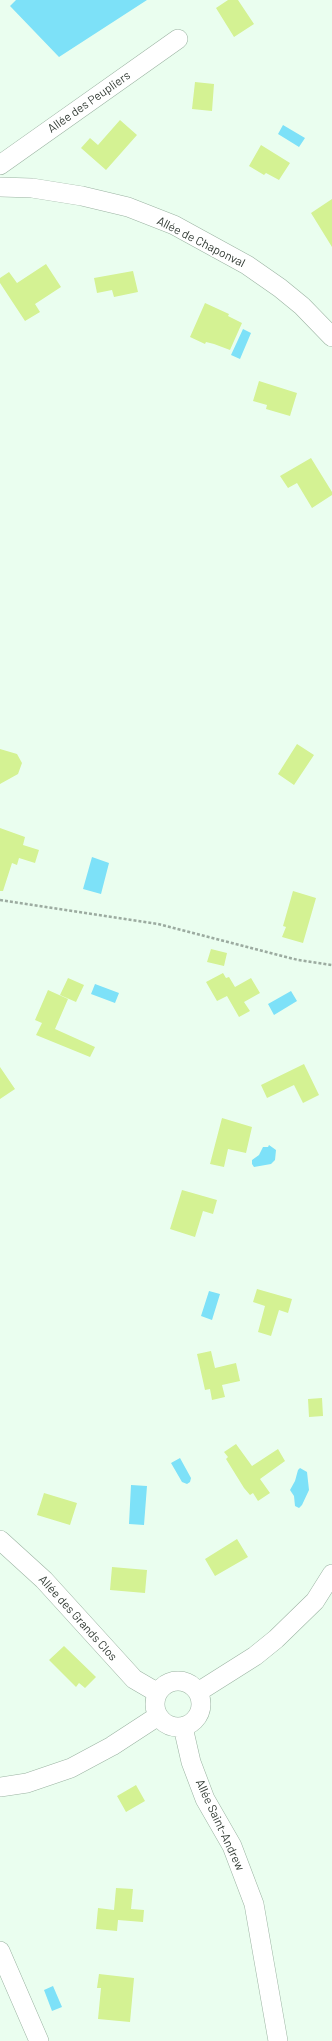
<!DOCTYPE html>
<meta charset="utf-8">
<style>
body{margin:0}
canvas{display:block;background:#eafeef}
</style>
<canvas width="332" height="2041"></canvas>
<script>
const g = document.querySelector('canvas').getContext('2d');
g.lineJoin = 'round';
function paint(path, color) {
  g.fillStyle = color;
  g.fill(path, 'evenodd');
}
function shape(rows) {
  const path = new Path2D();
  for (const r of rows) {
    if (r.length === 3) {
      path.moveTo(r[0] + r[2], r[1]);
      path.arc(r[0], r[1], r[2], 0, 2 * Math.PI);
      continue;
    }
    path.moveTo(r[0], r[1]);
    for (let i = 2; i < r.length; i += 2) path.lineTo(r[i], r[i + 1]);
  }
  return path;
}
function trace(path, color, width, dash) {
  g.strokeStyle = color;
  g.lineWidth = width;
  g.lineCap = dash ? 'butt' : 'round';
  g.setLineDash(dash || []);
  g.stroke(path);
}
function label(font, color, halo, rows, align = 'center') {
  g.font = font + ' Barlow,sans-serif';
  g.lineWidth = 3;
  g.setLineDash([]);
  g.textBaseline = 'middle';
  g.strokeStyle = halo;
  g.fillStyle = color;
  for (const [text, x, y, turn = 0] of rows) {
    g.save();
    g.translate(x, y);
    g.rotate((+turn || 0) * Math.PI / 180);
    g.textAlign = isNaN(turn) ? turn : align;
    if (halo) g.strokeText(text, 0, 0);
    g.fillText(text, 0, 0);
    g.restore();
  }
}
paint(shape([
 [16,0,147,0,59,57,10,6],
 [283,125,305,138,299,147,278,134],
 [243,329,251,333,240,359,231,355],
 [92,857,109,863,101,894,83,889],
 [95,984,119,993,115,1003,91,994],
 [291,991,297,1001,274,1015,268,1004],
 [269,1145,276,1150,275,1160,271,1164,254,1167,252,1164,252,1160,259,1155,263,1147,268,1147],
 [209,1291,220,1294,212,1320,201,1316],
 [180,1458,191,1478,190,1482,187,1484,182,1482,171,1463],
 [300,1468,307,1472,309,1490,302,1505,299,1508,295,1506,294,1496,290,1490,295,1481,298,1470],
 [131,1485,147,1486,144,1525,129,1524],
 [53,1986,62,2007,52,2011,44,1990]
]), '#7de1f8');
paint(shape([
 [228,0,238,0,254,24,234,37,216,8],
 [195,82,214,84,212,111,192,109],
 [120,120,137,135,106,170,81,148,90,138,98,145],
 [261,145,290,163,279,180,266,173,264,175,249,166],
 [332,199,332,247,311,213],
 [46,264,61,287,35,304,40,312,25,321,0,283,0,278,9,272,17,283],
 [133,271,138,292,114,297,112,290,97,293,94,278],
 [205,303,229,314,228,316,242,323,230,350,214,344,206,342,205,344,190,337],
 [259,381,297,393,290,416,266,409,267,405,253,401],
 [311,458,332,492,332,495,312,508,297,483,288,488,280,476],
 [297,744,314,755,294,785,278,774],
 [0,749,17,754,22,763,18,774,0,784],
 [0,828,25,837,23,845,39,850,35,863,19,858,17,865,12,863,3,891,0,891],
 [293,891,316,898,303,943,282,937,286,927,283,926],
 [211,949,227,953,224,966,207,962],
 [223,973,226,978,229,977,235,987,251,978,260,993,244,1002,250,1011,239,1017,227,996,217,1001,206,982],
 [68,978,84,985,76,1002,60,995],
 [48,990,68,999,55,1029,95,1047,90,1057,36,1035,42,1023,35,1020],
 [304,1064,319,1095,303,1103,294,1085,267,1098,261,1085],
 [0,1067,15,1089,0,1099],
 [222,1118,252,1127,246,1153,228,1149,224,1167,210,1164],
 [182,1190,217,1200,213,1214,203,1211,195,1237,170,1229],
 [257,1289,292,1299,288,1313,279,1310,271,1336,258,1332,265,1306,253,1302],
 [211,1351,215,1368,236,1363,240,1381,222,1385,225,1397,212,1400,210,1389,205,1390,197,1354],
 [322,1398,323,1416,309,1417,308,1399],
 [236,1444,252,1466,278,1449,285,1461,260,1479,270,1493,258,1501,253,1493,250,1495,244,1488,226,1459,228,1457,224,1452],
 [44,1493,77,1503,70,1525,37,1515],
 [237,1539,248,1557,215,1576,205,1559],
 [112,1567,147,1570,145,1593,110,1590],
 [64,1646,96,1677,85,1688,79,1683,76,1687,49,1660],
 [136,1785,145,1801,126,1812,117,1796],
 [116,1888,133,1889,131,1909,144,1910,143,1922,118,1920,117,1931,96,1929,98,1908,114,1910],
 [99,1974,134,1978,130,2022,98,2019,101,1988,97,1988]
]), '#d4f293');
const street = shape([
 [0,165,178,39],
 [0,187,32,188,82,196,128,207,174,225,247,265,280,288,302,306,332,337],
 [0,1540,44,1580,134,1679,158,1693],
 [178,1704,23],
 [198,1692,255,1656,276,1639,315,1601,332,1574],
 [183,1727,191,1762,205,1799,232,1846,254,1904,278,2041],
 [0,1787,27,1783,71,1768,112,1746,158,1716],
 [0,1951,39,2041]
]);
trace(street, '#9bb3a2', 20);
trace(shape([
 [0,900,158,924,298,960,332,965]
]), '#9caba0', 2.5, [3, 2]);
trace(street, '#fff', 19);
label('12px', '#343d36', '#fff', [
 ["Allée des Peupliers",89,102,-35],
 ["Allée de Chaponval",201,242,27],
 ["Allée des Grands Clos",78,1618,48],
 ["Allée Saint-Andrew",220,1825,65]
]);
</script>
